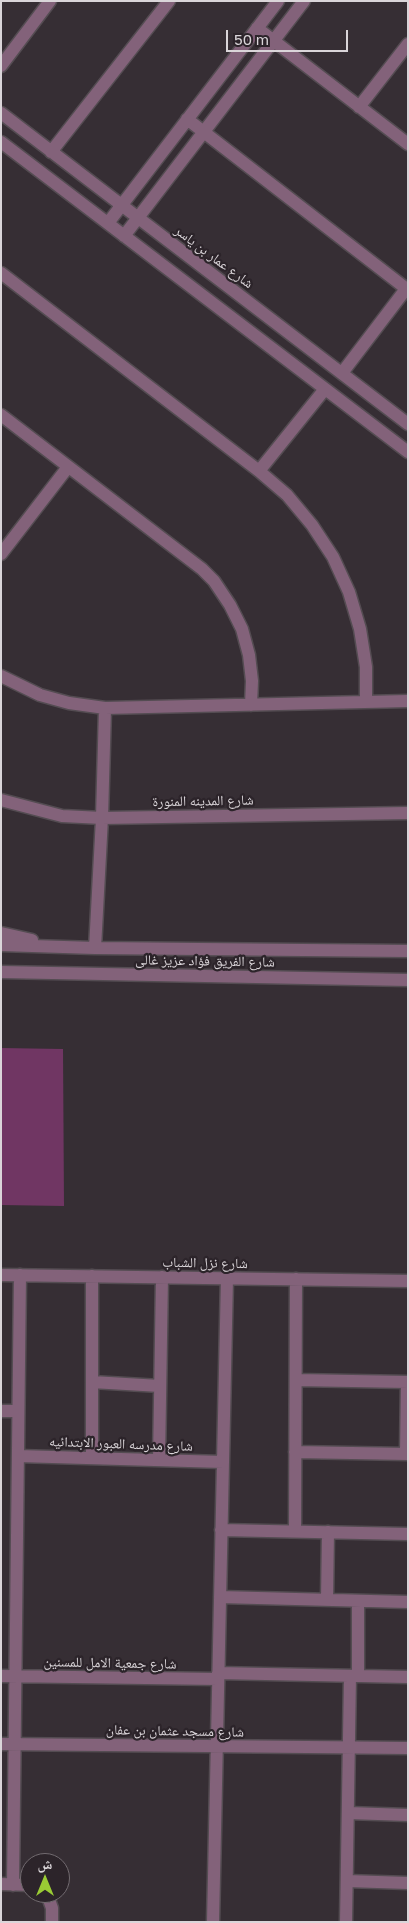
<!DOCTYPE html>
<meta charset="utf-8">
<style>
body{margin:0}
#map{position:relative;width:409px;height:1923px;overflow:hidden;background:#362e34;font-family:"Golos Text","Noto Naskh Arabic",sans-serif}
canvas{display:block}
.frame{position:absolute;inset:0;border:2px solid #dad5d9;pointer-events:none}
.north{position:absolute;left:20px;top:1853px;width:50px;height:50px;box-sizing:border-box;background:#2c242a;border:1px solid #726b70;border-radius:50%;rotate:0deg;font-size:14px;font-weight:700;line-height:20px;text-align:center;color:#dad5d9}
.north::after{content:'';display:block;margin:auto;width:18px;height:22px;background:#9acb34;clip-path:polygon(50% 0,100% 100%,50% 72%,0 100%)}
.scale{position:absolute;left:226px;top:30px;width:122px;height:22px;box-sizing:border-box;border:2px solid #dad5d9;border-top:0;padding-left:6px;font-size:15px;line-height:18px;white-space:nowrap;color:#dad5d9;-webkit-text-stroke:4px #2c242a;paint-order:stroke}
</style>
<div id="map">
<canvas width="409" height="1923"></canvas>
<div class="frame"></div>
<div class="north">ش</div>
<div class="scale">50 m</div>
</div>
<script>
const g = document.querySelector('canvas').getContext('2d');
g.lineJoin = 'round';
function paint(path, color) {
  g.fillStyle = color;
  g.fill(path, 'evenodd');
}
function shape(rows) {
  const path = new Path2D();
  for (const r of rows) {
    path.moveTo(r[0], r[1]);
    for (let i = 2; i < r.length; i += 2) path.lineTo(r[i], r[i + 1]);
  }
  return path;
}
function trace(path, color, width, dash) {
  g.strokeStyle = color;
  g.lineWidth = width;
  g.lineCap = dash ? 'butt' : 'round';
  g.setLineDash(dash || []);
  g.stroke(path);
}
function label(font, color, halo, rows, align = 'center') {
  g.font = font + ' "Golos Text","Noto Naskh Arabic",sans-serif';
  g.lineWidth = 4.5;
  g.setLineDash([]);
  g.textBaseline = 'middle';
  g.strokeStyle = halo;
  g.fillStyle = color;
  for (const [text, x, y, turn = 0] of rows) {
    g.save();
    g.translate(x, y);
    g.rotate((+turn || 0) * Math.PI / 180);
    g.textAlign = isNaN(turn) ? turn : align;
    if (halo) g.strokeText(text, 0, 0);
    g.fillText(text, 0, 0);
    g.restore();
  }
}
paint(shape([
 [1,1048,63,1049,64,1206,1,1205]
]), '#703663');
const minor = shape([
 [257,28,408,144],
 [1,66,50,1],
 [359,107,408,44],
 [1,113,408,424],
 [187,119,408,290],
 [1,142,408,452],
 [51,152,169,1],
 [108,223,278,1],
 [124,236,304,1],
 [1,273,259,471,287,495,312,525,333,557,349,592,360,629,366,667,366,702],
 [342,373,406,289],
 [1,415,202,569,214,581,230,605,242,629,249,655,252,681,251,705],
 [259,471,325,389],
 [1,554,68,467],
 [1,676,40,695,69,703,105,708,408,701],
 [1,800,62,816,102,818,408,813],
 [1,933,32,940],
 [1,945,95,948,408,951],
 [95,948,102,818,105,708],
 [1,972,408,980],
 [1,1275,408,1281],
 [92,1276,92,1458],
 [296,1380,408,1382],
 [92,1382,160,1386],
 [1,1411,18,1411],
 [295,1452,408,1454],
 [406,1454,407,1382],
 [18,1456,223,1462],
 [159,1460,162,1277],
 [221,1530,408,1534],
 [295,1531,296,1279],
 [220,1597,408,1602],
 [327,1600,328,1532],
 [358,1601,358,1676],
 [218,1673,408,1677],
 [1,1676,218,1679],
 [1,1744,408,1748],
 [348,1813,408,1815],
 [347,1881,408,1883],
 [1,1884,30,1885],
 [13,1885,20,1275],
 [44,1893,48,1897,52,1908,52,1922],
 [213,1922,227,1278],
 [346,1922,350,1676]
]);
trace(minor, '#544c52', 15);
trace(minor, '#83627a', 12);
label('14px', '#dad5d9', '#2c242a', [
 ["شارع عمار بن ياسر",214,257,37],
 ["شارع المدينه المنورة",203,801,-1],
 ["شارع الفريق فؤاد عزيز غالى",205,961,1],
 ["شارع نزل الشباب",205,1263,1],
 ["شارع مدرسه العبور الابتدائيه",121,1444,2],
 ["شارع جمعية الامل للمسنين",110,1663,1],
 ["شارع مسجد عثمان بن عفان",175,1731,1]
]);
</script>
